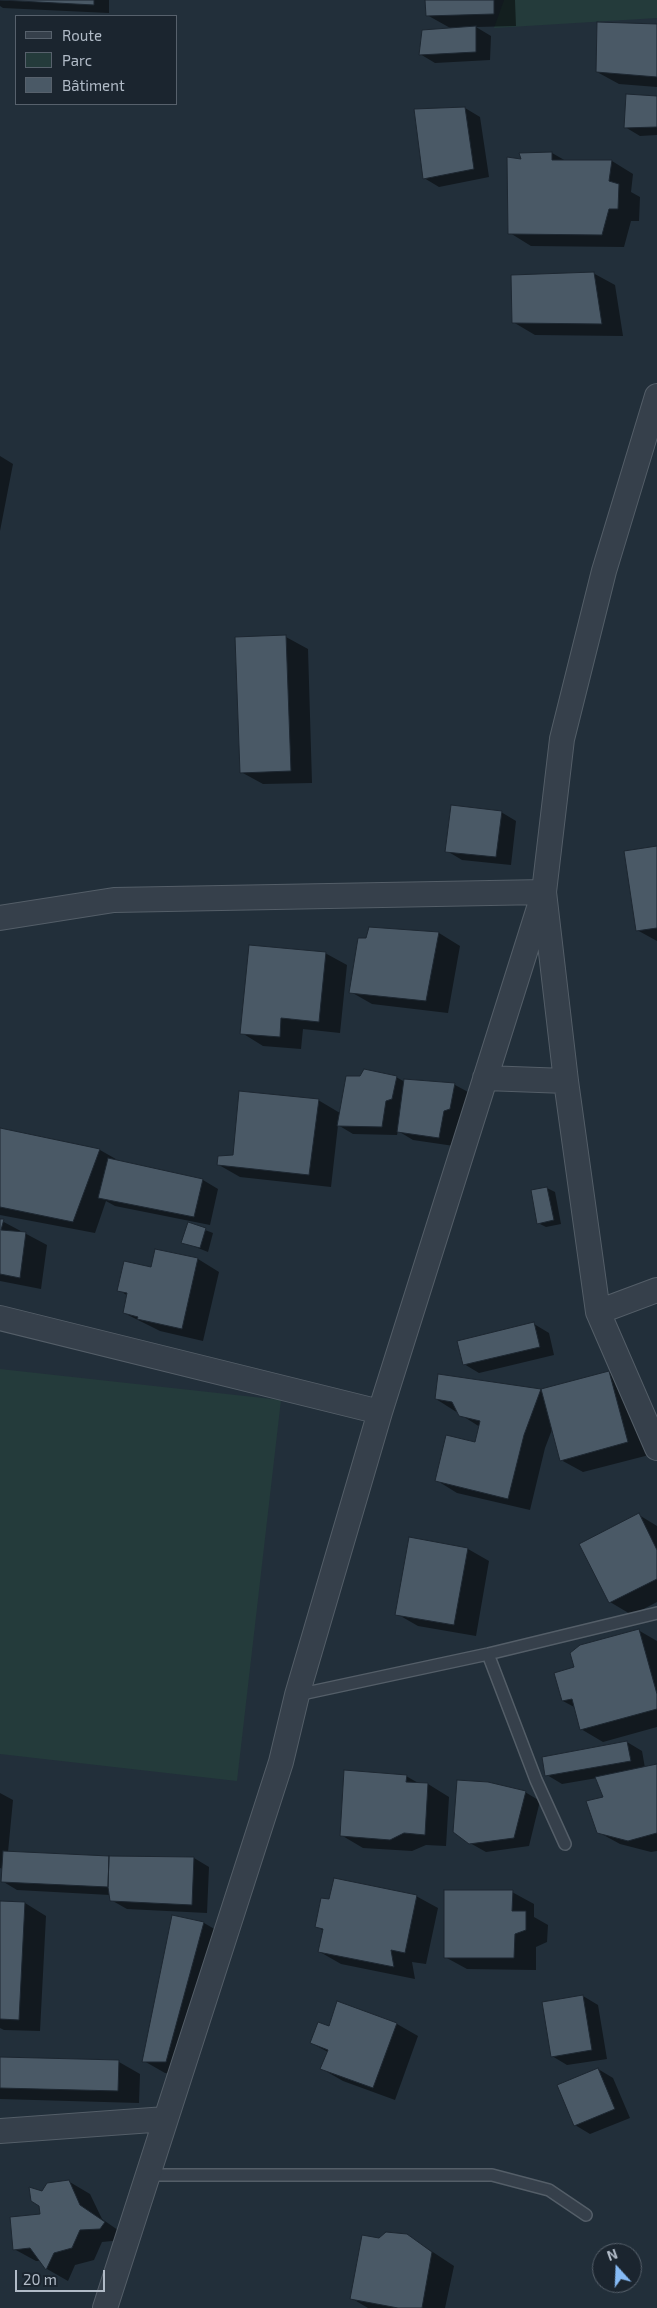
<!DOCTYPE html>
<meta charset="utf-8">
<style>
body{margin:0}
#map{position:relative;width:657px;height:2308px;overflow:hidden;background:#222f3a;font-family:"Exo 2",sans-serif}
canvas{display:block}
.legend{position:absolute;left:15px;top:15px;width:162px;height:90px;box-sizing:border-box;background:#1b252f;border:1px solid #57616c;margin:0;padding:6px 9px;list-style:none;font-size:15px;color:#b1bbc7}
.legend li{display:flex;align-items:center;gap:10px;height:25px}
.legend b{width:25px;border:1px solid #57616c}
.north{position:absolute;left:592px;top:2243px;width:50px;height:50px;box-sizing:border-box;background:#1b252f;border:1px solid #57616c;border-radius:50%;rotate:340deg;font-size:14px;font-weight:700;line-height:20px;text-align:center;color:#b1bbc7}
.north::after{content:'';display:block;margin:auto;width:18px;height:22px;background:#86bbf6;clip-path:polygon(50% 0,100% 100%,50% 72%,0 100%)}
.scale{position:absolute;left:15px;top:2270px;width:90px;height:22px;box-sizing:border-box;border:2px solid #b1bbc7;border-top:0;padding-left:6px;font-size:15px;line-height:18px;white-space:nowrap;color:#b1bbc7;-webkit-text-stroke:4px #1b252f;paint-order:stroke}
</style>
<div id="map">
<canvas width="657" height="2308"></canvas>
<ul class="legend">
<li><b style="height:6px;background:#36404b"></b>Route</li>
<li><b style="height:14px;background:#243b3b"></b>Parc</li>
<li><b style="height:14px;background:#4a5966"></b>Bâtiment</li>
</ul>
<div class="north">N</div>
<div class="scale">20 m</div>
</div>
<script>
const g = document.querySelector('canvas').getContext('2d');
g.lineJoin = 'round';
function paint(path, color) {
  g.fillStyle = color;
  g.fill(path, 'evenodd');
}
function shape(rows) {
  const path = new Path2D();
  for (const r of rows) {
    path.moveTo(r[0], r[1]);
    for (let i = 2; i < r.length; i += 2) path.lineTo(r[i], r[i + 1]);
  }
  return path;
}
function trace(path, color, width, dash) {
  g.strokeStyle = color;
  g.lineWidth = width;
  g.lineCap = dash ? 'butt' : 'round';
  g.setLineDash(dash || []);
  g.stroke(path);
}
paint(shape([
 [504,0,657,0,657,18,494,28],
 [0,1369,281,1400,237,1781,0,1754]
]), '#243b3b');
paint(shape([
 [0,0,109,0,109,13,3,8,0,6],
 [427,0,515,0,516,26,476,27,491,36,490,60,435,63,420,54,452,29,427,15],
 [657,25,657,87,619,84,597,72],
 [657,97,657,135,640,136,625,127],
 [465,108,480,117,489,177,439,187,424,178],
 [552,153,566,161,612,161,633,174,631,192,640,197,639,221,631,221,624,247,531,246,510,233,523,161],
 [593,273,615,285,623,336,535,335,513,322],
 [0,456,13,464,0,531],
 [286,637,308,649,312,783,263,784,241,772,237,638],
 [501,812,516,821,511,865,462,860,447,851],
 [657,847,657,941,637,930],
 [370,928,439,933,460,946,448,1013,372,1004,351,992],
 [325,953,347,965,340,1033,303,1029,301,1049,263,1046,242,1033],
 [396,1077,405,1082,455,1085,470,1093,465,1118,459,1120,454,1146,413,1140,398,1131,397,1135,353,1134,338,1125,331,1187,240,1177,219,1165,318,1100,340,1113],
 [0,1129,100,1150,121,1162,203,1180,218,1189,210,1225,115,1206,106,1201,95,1233,0,1215],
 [547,1188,555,1192,561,1224,546,1227,538,1223,532,1191],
 [0,1220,47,1245,41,1289,0,1281],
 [189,1224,213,1233,208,1252,183,1242],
 [156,1250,198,1259,219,1272,203,1341,160,1331,124,1313,128,1296,119,1290,152,1268],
 [534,1324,549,1333,554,1355,479,1373,464,1364],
 [609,1372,630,1384,649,1455,583,1472,561,1460,553,1427,545,1448,530,1510,457,1493,436,1480,476,1444,480,1427,436,1399,439,1376,541,1390],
 [639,1515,657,1526,657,1602,632,1615,610,1602,581,1544],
 [468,1549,489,1561,476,1636,418,1626,397,1614],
 [638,1630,657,1641,657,1727,603,1742,581,1729,576,1708,563,1701,576,1668],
 [627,1742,642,1751,645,1768,657,1765,657,1851,651,1852,620,1844,598,1832,605,1798,597,1778,562,1784,547,1775],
 [406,1776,420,1784,428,1784,449,1797,446,1846,426,1845,412,1851,363,1848,341,1835],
 [525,1792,540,1801,529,1846,486,1852,470,1843],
 [0,1793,13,1800,8,1852,109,1857,194,1858,209,1867,207,1913,127,1909,111,1900,110,1895,17,1890,2,1881,3,1869,0,1868],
 [512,1892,534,1904,534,1917,548,1925,547,1942,536,1947,536,1970,467,1969,445,1957],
 [416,1896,438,1908,426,1964,412,1962,415,1979,341,1964,320,1952,324,1931,316,1926,330,1901],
 [0,1902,25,1903,46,1916,40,2031,4,2030,0,2028],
 [173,1917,204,1923,225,1935,188,2074,165,2073,144,2061],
 [583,1996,598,2005,607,2059,567,2065,552,2056],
 [338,2003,397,2024,418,2036,395,2100,343,2081,322,2069,328,2052,311,2043,329,2028],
 [0,2058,119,2062,140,2074,139,2103,0,2099],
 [598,2069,613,2078,630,2118,590,2134,575,2125],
 [68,2181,90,2194,102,2219,125,2235,122,2240,102,2242,94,2260,75,2265,68,2281,47,2269,41,2261,36,2261,14,2249,42,2215,42,2192],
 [407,2235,454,2266,445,2308,368,2308,351,2298,379,2240]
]), '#0007');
const building = shape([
 [0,0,94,0,94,5,0,0],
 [425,0,494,0,494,14,426,16,425,0],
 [597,22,657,24,657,77,596,72,597,22],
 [476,26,476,52,419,55,422,30,476,26],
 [626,94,657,96,657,127,624,128,626,94],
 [465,107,474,169,423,179,414,109,465,107],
 [552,152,552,160,612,160,609,181,619,184,618,209,609,209,602,235,508,234,507,157,521,159,519,153,552,152],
 [594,272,602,324,512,323,511,275,594,272],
 [286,635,291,771,240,773,235,637,286,635],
 [451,805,502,811,496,857,445,852,451,805],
 [657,846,657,928,636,931,624,851,657,846],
 [369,927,439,932,426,1001,349,993,358,938,366,938,369,927],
 [249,945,326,952,319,1022,281,1018,280,1037,240,1034,249,945],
 [364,1069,397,1076,392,1099,386,1101,382,1127,337,1126,346,1076,360,1076,364,1069],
 [404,1079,455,1083,450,1109,444,1111,439,1138,397,1132,404,1079],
 [239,1091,319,1099,309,1175,217,1165,218,1156,233,1155,239,1091],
 [0,1128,100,1149,73,1222,0,1207,0,1128],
 [108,1158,203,1179,194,1217,98,1198,108,1158],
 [547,1187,554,1220,537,1224,531,1190,547,1187],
 [0,1219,4,1219,1,1230,26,1232,20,1278,0,1274,0,1219],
 [188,1222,206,1228,200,1248,181,1243,188,1222],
 [155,1249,198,1258,182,1329,137,1319,138,1317,123,1313,127,1293,117,1291,124,1261,151,1267,155,1249],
 [534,1322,540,1347,463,1365,457,1341,534,1322],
 [609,1371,628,1442,560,1461,541,1389,609,1371],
 [438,1374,541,1389,524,1435,508,1499,435,1481,446,1435,475,1442,480,1421,459,1416,452,1402,435,1399,438,1374],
 [639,1513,657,1550,657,1579,609,1603,579,1544,639,1513],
 [409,1537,468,1548,454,1625,395,1615,409,1537],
 [639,1629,657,1694,657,1709,580,1730,572,1699,562,1701,554,1673,574,1667,570,1653,580,1645,639,1629],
 [627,1741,631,1761,545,1776,542,1757,627,1741],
 [657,1764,657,1833,628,1841,597,1833,586,1801,603,1797,595,1777,657,1764],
 [344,1770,407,1775,406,1782,428,1783,425,1835,404,1833,390,1840,340,1836,344,1770],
 [457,1780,488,1782,526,1791,514,1838,469,1844,453,1832,457,1780],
 [3,1851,109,1856,108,1887,1,1882,3,1851],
 [109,1856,194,1857,192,1905,110,1901,108,1887,109,1856],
 [334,1878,417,1895,405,1953,391,1950,394,1967,318,1952,323,1929,315,1927,321,1898,329,1899,334,1878],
 [444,1890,513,1890,512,1911,526,1911,526,1930,515,1934,514,1958,444,1958,444,1890],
 [0,1901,25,1902,19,2020,0,2019,0,1901],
 [172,1915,204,1922,166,2062,142,2062,172,1915],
 [583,1995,592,2050,551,2057,542,2002,583,1995],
 [337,2001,397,2023,373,2088,320,2069,328,2050,310,2043,318,2022,329,2026,337,2001],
 [0,2057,119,2060,118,2091,0,2088,0,2057],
 [598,2068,615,2109,574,2126,557,2085,598,2068],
 [69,2180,80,2205,105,2222,100,2229,80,2230,72,2248,54,2253,46,2270,30,2248,13,2250,10,2217,40,2214,39,2206,31,2201,29,2187,42,2191,47,2183,69,2180],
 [386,2232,407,2234,432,2252,422,2308,398,2308,350,2299,362,2235,379,2238,386,2232]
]);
paint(building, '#4a5966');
trace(building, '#1d2731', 1);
const service = shape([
 [488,1654,536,1780,565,1844],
 [297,1695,488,1654,657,1613],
 [147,2175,492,2175,549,2190,586,2215]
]);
const minor = shape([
 [0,918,114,900,544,892,566,1081,598,1312,657,1448],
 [485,1078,566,1081],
 [598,1312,657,1290],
 [0,1318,380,1412],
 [0,2131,166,2119],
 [105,2308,281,1762,297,1695,380,1412,544,892,562,739,604,571,657,396]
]);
trace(service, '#545e68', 14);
trace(minor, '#545e68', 26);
trace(service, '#36404b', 11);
trace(minor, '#36404b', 24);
</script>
